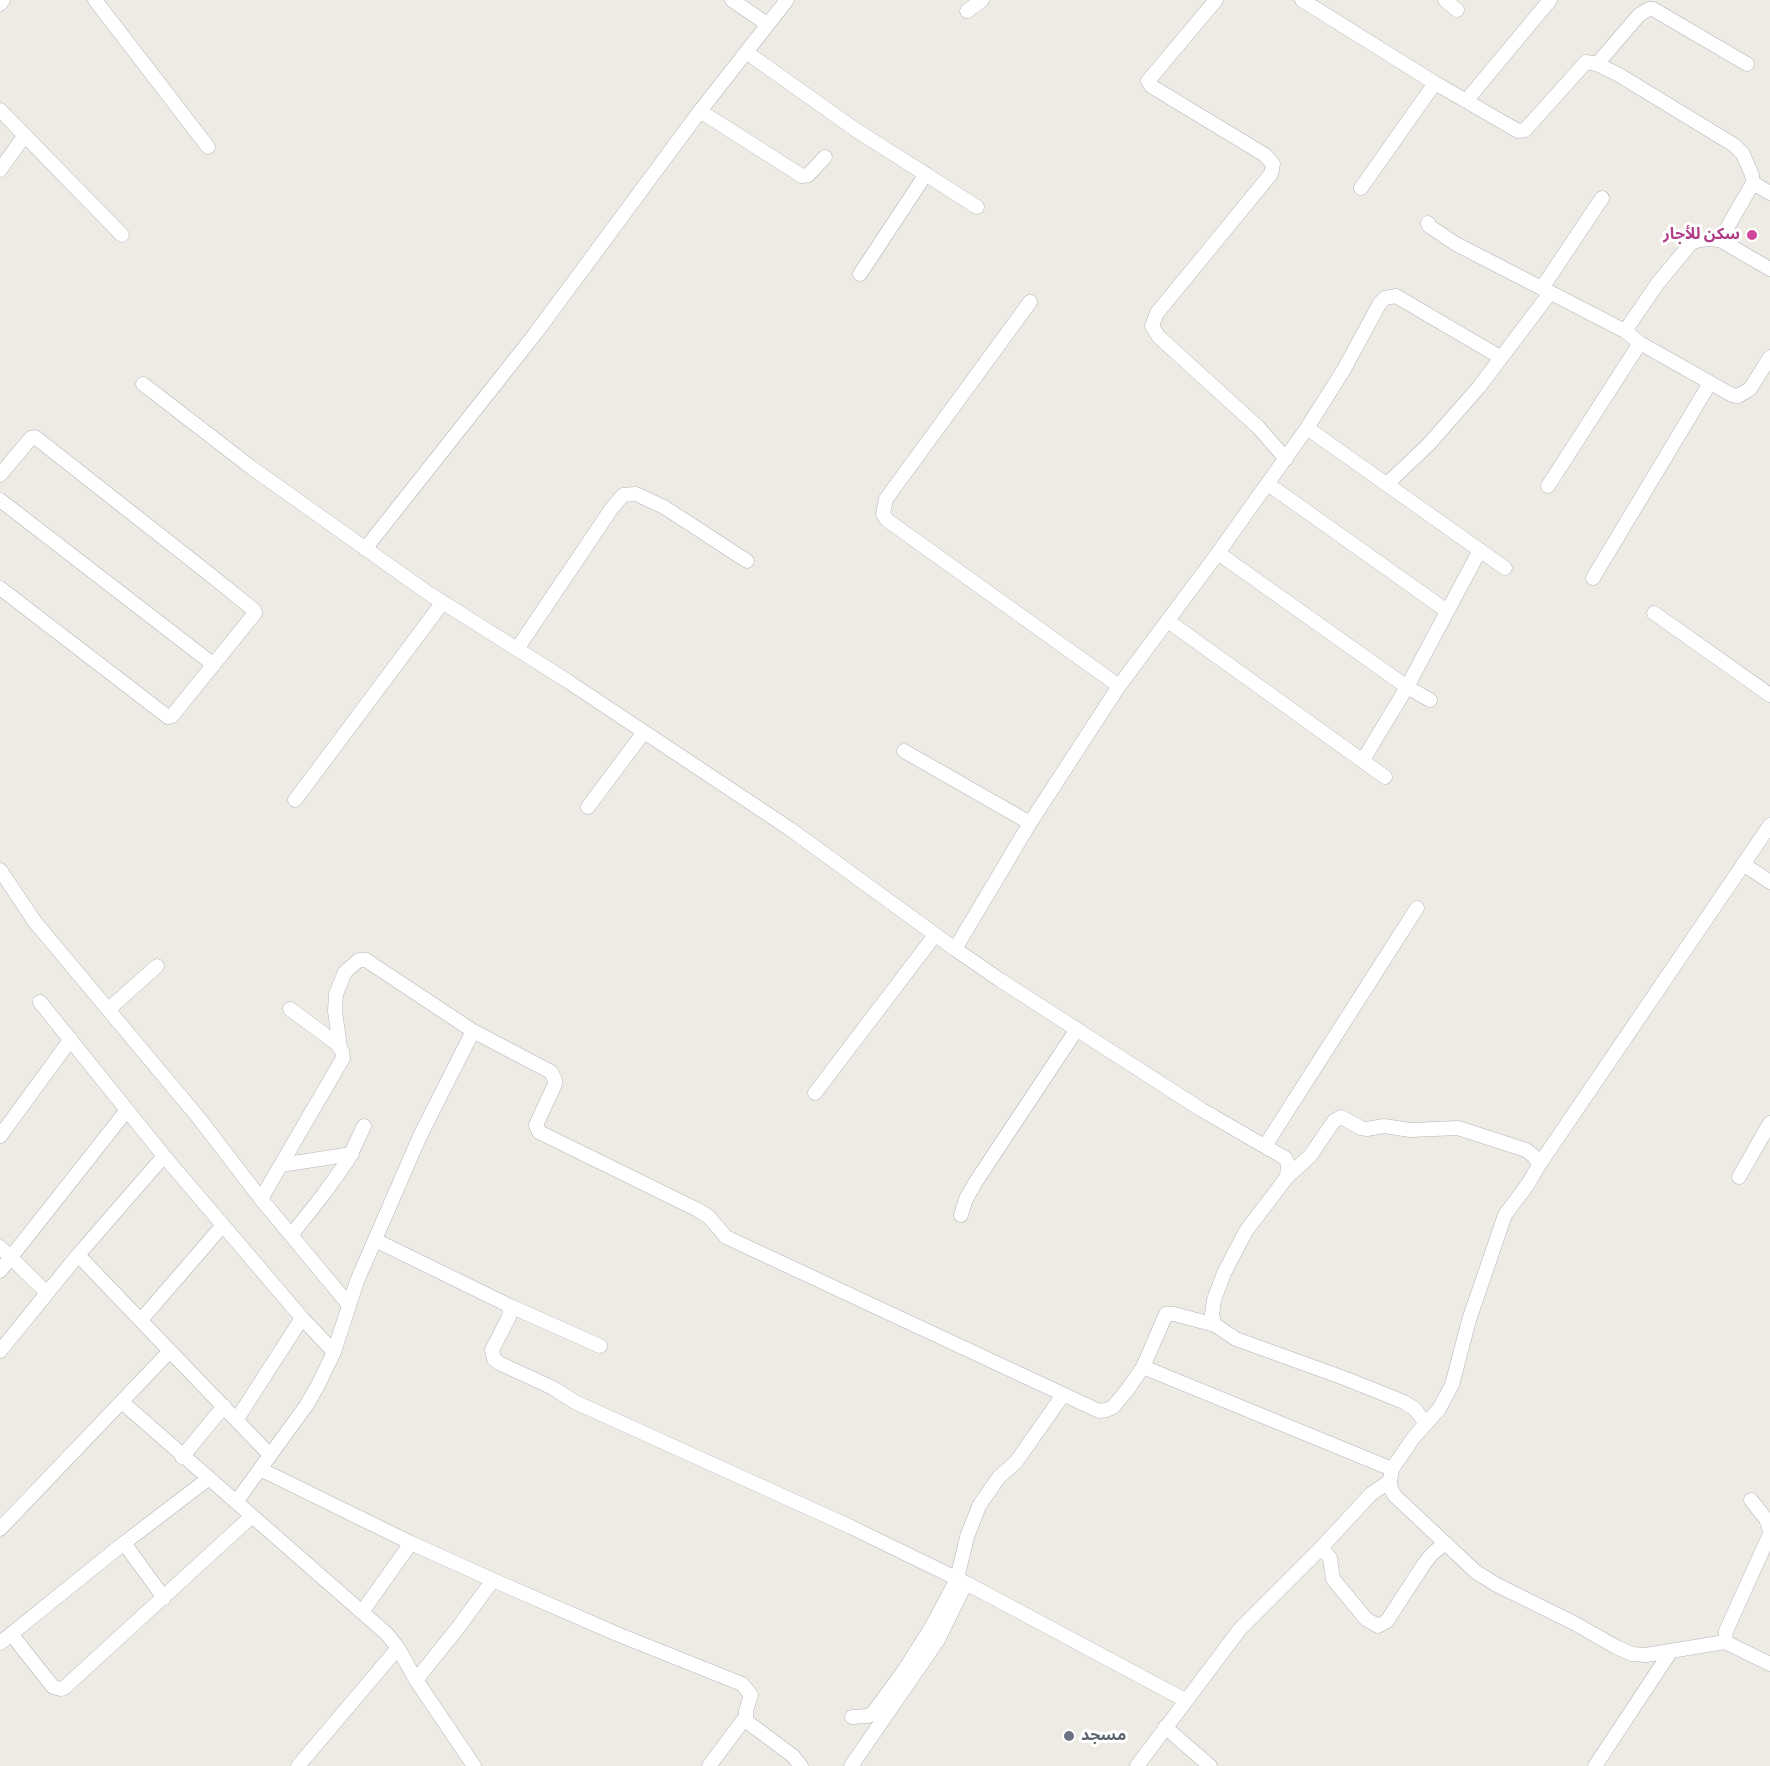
<!DOCTYPE html>
<meta charset="utf-8">
<style>
body{margin:0}
canvas{display:block;background:#eeebe4}
</style>
<canvas width="1770" height="1766"></canvas>
<script>
const g = document.querySelector('canvas').getContext('2d');
g.lineJoin = 'round';
function shape(rows) {
  const path = new Path2D();
  for (const r of rows) {
    path.moveTo(r[0], r[1]);
    for (let i = 2; i < r.length; i += 2) path.lineTo(r[i], r[i + 1]);
  }
  return path;
}
function trace(path, color, width, dash) {
  g.strokeStyle = color;
  g.lineWidth = width;
  g.lineCap = dash ? 'butt' : 'round';
  g.setLineDash(dash || []);
  g.stroke(path);
}
function label(font, color, halo, rows, align = 'center') {
  g.font = font + ' Manrope,"Noto Sans Arabic",sans-serif';
  g.lineWidth = 6;
  g.setLineDash([]);
  g.textBaseline = 'middle';
  g.strokeStyle = halo;
  g.fillStyle = color;
  for (const [text, x, y, turn = 0] of rows) {
    g.save();
    g.translate(x, y);
    g.rotate((+turn || 0) * Math.PI / 180);
    g.textAlign = isNaN(turn) ? turn : align;
    if (halo) g.strokeText(text, 0, 0);
    g.fillText(text, 0, 0);
    g.restore();
  }
}
const minor = shape([
 [95,0,208,147],
 [732,0,767,24],
 [1216,0,1148,81,1151,86,1265,155,1273,164,1271,174,1157,313,1152,326,1159,337,1258,427,1286,459],
 [1302,0,1435,83,1518,131,1525,130,1586,62,1597,64,1619,75,1734,145,1743,154,1752,175,1753,183,1720,240],
 [1445,0,1457,10],
 [0,4,3,0],
 [967,11,982,0],
 [746,52,856,130,977,207],
 [1597,64,1639,15,1649,9,1653,9,1747,64],
 [1466,101,1550,0],
 [0,110,122,235],
 [700,111,802,176,808,175,825,157],
 [0,170,25,135],
 [1753,183,1770,193],
 [1361,188,1435,83],
 [1428,223,1429,226,1456,244,1625,331,1640,343,1732,395,1738,396,1750,389,1770,357],
 [860,274,926,174],
 [1542,288,1602,198],
 [1030,302,886,499,883,514,887,520,1119,686],
 [1625,331,1658,283,1692,242,1707,239,1720,240,1770,269],
 [143,384,252,468,428,593,566,680,790,829,955,949,1000,980,1202,1110,1285,1158,1288,1164,1287,1177,1246,1231,1224,1273,1214,1300,1212,1315,1215,1325,1236,1339,1344,1378,1404,1402,1415,1409,1425,1423],
 [1307,428,1505,568],
 [0,475,31,438,35,437,208,573,254,610,255,613,172,716,168,717,0,588],
 [1268,484,1447,611],
 [1387,484,1429,444,1479,387,1550,293],
 [1548,486,1640,343],
 [0,500,214,665],
 [365,549,535,334,700,111,787,0],
 [1218,553,1407,687,1430,700],
 [1593,578,1710,383],
 [1654,613,1770,695],
 [1168,621,1385,777],
 [517,649,612,508,623,495,636,494,664,507,747,561],
 [904,751,1030,823],
 [1363,760,1407,687,1480,550],
 [295,800,443,602],
 [588,807,644,732],
 [1770,825,1539,1165,1528,1184,1505,1215,1469,1320,1452,1385,1439,1409,1414,1437,1392,1469,1390,1481,1391,1489,1395,1496,1476,1572,1497,1585,1574,1623,1616,1647,1632,1654,1646,1655,1725,1642,1770,1664],
 [1743,864,1770,882],
 [0,870,35,922,198,1117,261,1199,349,1305],
 [955,949,1030,823,1119,686,1218,553,1307,428,1343,371,1380,303,1385,298,1396,296,1500,357],
 [40,1002,164,1156,302,1318,237,1419],
 [109,1009,157,966],
 [340,1047,335,1011,336,994,345,972,359,960,366,960,473,1031,551,1072,555,1080,555,1084,536,1125,539,1132,698,1210,709,1217,726,1237,1099,1411,1106,1410,1113,1407,1128,1389,1143,1367,1166,1314,1174,1314,1215,1325],
 [815,1093,935,935],
 [0,1136,71,1039],
 [1265,1146,1417,908],
 [281,1165,352,1154],
 [1287,1177,1310,1156,1334,1121,1341,1117,1361,1128,1367,1129,1384,1126,1410,1130,1458,1128,1526,1150,1535,1157,1539,1165],
 [1739,1177,1770,1123],
 [261,1199,343,1058,342,1051,336,1043,290,1009],
 [961,1215,966,1199,975,1183,1077,1029],
 [292,1234,323,1195,348,1160,364,1126],
 [375,1240,510,1306,509,1317,492,1350,494,1359,499,1363,553,1388,575,1402,851,1527,966,1583,1185,1700],
 [0,1247,47,1293],
 [0,1271,127,1110],
 [510,1306,600,1346],
 [302,1318,334,1352],
 [141,1320,223,1225],
 [0,1351,78,1255,164,1156],
 [170,1351,269,1454],
 [1143,1367,1392,1469],
 [122,1402,387,1634,398,1648,416,1680,474,1766],
 [182,1457,224,1406],
 [260,1469,411,1543,493,1580,617,1634,742,1684,751,1695,746,1711,746,1721,793,1756,801,1766],
 [1751,1500,1766,1519,1770,1530],
 [236,1502,306,1406,318,1385,334,1352,357,1281,420,1136,473,1031],
 [0,1529,170,1351,78,1255],
 [124,1543,164,1598],
 [1321,1548,1330,1558,1333,1579,1366,1619,1378,1626,1387,1621,1424,1564,1432,1554,1445,1543],
 [362,1612,411,1543],
 [12,1635,53,1687,61,1689,64,1688,252,1516],
 [1725,1642,1726,1631,1770,1534],
 [0,1643,124,1543,208,1479],
 [416,1680,457,1629,493,1580],
 [852,1717,868,1716,873,1713,905,1669,931,1628,957,1579,967,1537,979,1506,999,1477,1016,1462,1063,1395],
 [1165,1727,1210,1766],
 [298,1766,398,1648],
 [709,1766,745,1718],
 [851,1766,938,1640,966,1583],
 [1137,1766,1240,1629,1320,1549,1371,1494,1390,1481],
 [1595,1766,1671,1651]
]);
trace(minor, '#b1b5b8', 15);
trace(minor, '#fff', 14);
for (const [x, y, r, color] of [
 [1752,235,6,"#d1479c"],
 [1069,1736,6,"#6b7280"]
]) {
  const dot = new Path2D();
  dot.arc(x, y, r, 0, 2 * Math.PI);
  g.fillStyle = color;
  g.fill(dot);
  trace(dot, '#fff', 2);
}
label('bold 16px', '#b23c85', '#fff', [
 ["سكن للأجار",1740,235]
], 'right');
label('bold 16px', '#5b616d', '#fff', [
 ["مسجد",1081,1736]
], 'left');
</script>
